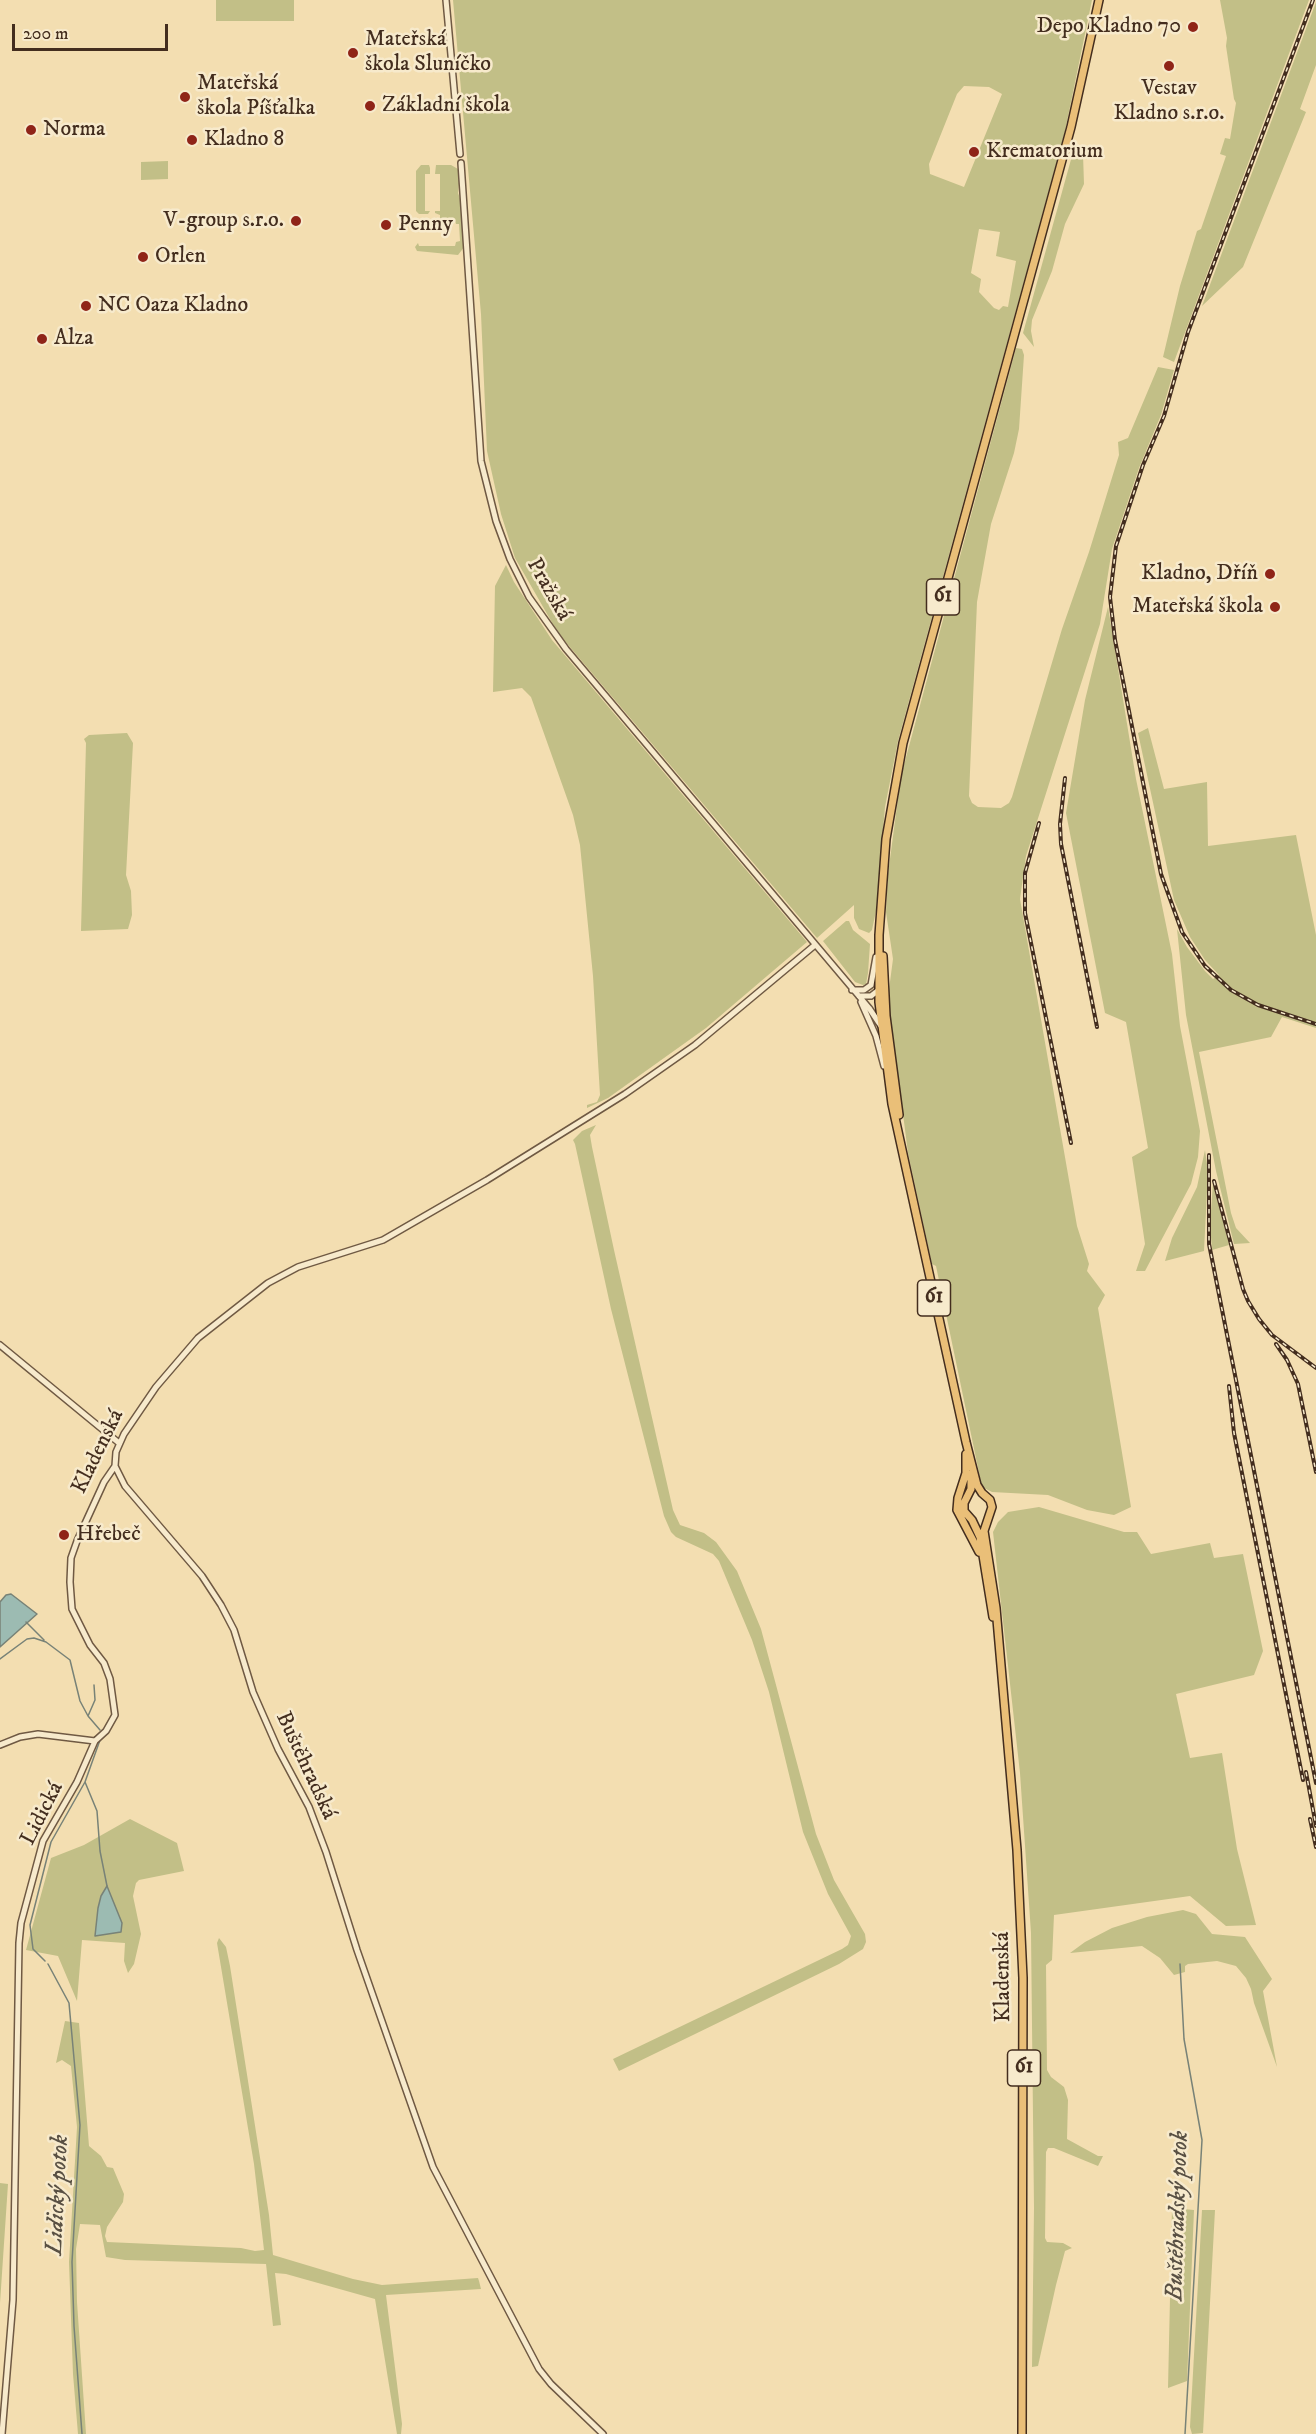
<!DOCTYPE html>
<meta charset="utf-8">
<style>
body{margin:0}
#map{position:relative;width:1316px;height:2434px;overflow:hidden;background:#f3deb1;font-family:"IM FELL DW Pica",serif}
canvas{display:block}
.scale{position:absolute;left:12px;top:24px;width:156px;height:27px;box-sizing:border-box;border:3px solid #432d1e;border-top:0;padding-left:8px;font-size:18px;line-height:21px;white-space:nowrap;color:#432d1e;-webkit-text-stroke:4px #f7eacc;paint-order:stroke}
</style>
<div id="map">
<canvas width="1316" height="2434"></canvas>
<div class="scale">200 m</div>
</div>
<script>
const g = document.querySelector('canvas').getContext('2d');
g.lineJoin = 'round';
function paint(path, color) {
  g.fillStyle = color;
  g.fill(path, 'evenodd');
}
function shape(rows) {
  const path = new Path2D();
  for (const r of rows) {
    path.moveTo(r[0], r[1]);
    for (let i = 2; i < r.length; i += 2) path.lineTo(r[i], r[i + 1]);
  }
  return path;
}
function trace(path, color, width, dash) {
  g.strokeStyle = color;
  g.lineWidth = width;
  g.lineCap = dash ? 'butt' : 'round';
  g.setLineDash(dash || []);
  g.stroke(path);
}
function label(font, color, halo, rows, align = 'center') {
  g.font = font + ' "IM FELL DW Pica",serif';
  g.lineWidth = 5;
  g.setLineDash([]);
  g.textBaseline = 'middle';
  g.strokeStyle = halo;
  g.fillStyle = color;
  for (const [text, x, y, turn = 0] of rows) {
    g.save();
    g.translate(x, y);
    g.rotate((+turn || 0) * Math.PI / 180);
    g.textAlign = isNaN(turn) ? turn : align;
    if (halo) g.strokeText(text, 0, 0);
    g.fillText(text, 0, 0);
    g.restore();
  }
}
paint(shape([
 [216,0,294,0,294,21,216,21],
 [453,0,1092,0,1065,131,898,741,885,807,876,911,872,930,869,933,859,929,854,918,854,905,817,938,558,633,515,558,501,514,487,451,481,314],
 [964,86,989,87,1002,94,964,187,930,174,929,164,957,94],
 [979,229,1000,232,996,256,1016,261,1008,307,1003,306,999,310,994,308,979,292,981,279,971,273],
 [1220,0,1309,0,1174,362,1163,357,1180,286,1197,231,1201,229,1226,156,1220,154,1225,138,1230,139,1236,103,1234,99,1226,46,1227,38],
 [1316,2,1316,65,1300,109,1306,112,1243,267,1202,306],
 [1075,145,1080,148,1083,154,1084,184,1065,224,1052,271,1032,320,1031,331,1034,347,1023,333],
 [168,161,168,179,141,180,141,162],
 [421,165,429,165,430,168,430,174,425,174,425,211,430,211,428,214,419,214,416,211,416,171],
 [436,165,451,165,458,169,460,174,458,193,462,204,465,246,458,255,417,251,415,247,418,243,419,246,455,246,456,242,460,241,459,224,456,224,455,220,440,220,440,215,435,213,435,211,440,211,440,174,435,174],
 [1016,348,1022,349,1024,355,1019,429,1014,453,991,524,977,602,969,796,972,803,978,807,1001,808,1009,803,1012,797,1062,629,1089,552,1119,455,1118,442,1128,438,1158,367,1174,370,1161,415,1139,468,1112,549,1100,624,1026,856,1020,899,1077,1226,1089,1264,1087,1271,1105,1295,1098,1308,1131,1507,1114,1515,1087,1510,1048,1495,992,1492,982,1487,936,1266,932,1264,908,1153,888,997,893,959,886,912,888,874,901,776],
 [506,565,514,582,552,640,807,942,706,1028,608,1098,587,1108,587,1105,597,1102,600,1095,593,976,580,845,573,815,531,697,522,688,493,692,495,586],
 [1108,607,1136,779,1172,954,1180,1026,1200,1131,1198,1157,1191,1184,1145,1271,1136,1271,1145,1244,1132,1157,1148,1148,1126,1022,1105,1013,1066,813,1085,700],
 [1148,728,1164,789,1207,782,1208,846,1296,835,1316,935,1316,1028,1282,1017,1271,1037,1199,1052,1231,1213,1236,1228,1250,1243,1234,1244,1216,1171,1186,1015,1177,929,1187,947,1205,971,1213,979,1219,975,1205,960,1190,937,1174,900,1138,733],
 [127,733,133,743,126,875,131,891,132,915,128,929,81,931,86,743,84,739,89,735],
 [846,921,849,921,853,930,870,944,868,973,866,984,863,985,855,982,823,941],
 [596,1125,590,1135,592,1147,614,1250,673,1510,680,1525,704,1533,716,1542,737,1571,761,1629,816,1834,834,1880,865,1934,866,1942,863,1949,839,1964,619,2071,613,2059,842,1949,848,1945,851,1936,828,1894,803,1832,769,1692,752,1640,719,1561,713,1554,676,1537,671,1532,664,1516,611,1309,575,1144,573,1140,582,1131],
 [1205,1150,1208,1171,1204,1251,1165,1261,1172,1238,1197,1187],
 [1213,1182,1229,1245,1212,1250,1210,1225],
 [1039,1507,1124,1532,1137,1532,1151,1554,1210,1543,1214,1558,1243,1554,1263,1651,1254,1675,1176,1694,1190,1758,1222,1753,1237,1849,1256,1925,1226,1926,1190,1896,1054,1915,1052,1960,1046,1965,1047,2070,1051,2077,1064,2087,1068,2100,1067,2139,1098,2156,1103,2156,1098,2166,1054,2148,1048,2148,1046,2152,1045,2238,1047,2242,1063,2243,1072,2248,1065,2251,1056,2285,1038,2366,1032,2367,1034,2208,1031,1933,1020,1773,993,1532,998,1522,1008,1512],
 [130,1819,177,1843,184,1871,139,1880,136,1883,133,1896,141,1934,134,1964,128,1973,124,1961,125,1943,82,1940,77,2001,58,1956,26,1950,51,1858,84,1845],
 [1183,1910,1196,1914,1212,1934,1245,1937,1272,1979,1263,1991,1277,2067,1254,2003,1251,1989,1246,1978,1236,1966,1217,1961,1188,1964,1185,1966,1185,1972,1174,1975,1160,1958,1142,1946,1070,1953,1085,1942,1112,1928,1147,1917],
 [219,1938,226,1947,230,1966,269,2215,273,2255,353,2279,382,2285,478,2278,479,2281,481,2289,386,2295,402,2424,401,2434,397,2434,375,2299,286,2274,275,2273,281,2325,273,2326,266,2264,125,2260,106,2257,100,2225,80,2224,76,2249,77,2302,86,2434,78,2434,73,2374,69,2262,77,2127,71,2066,62,2060,56,2063,65,2021,79,2023,89,2146,101,2156,107,2167,113,2168,124,2194,123,2202,107,2227,105,2236,107,2242,241,2248,255,2251,264,2250,254,2164,217,1943],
 [0,2183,8,2184,0,2303],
 [1172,2208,1194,2210,1187,2381,1168,2388],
 [1202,2210,1215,2210,1203,2433,1192,2434,1190,2427]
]), '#c2bf87');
const water = shape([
 [11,1594,37,1614,0,1647,0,1602,6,1595,11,1594],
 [107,1886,122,1923,121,1932,95,1936,98,1908,101,1896,107,1886]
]);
paint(water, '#9cbbb2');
trace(water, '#788277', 1.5);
trace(shape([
 [26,1622,44,1640],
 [0,1659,27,1639,34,1638,46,1642,70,1660,80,1701,88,1716,100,1730],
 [88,1716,95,1700,94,1685],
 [85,1782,97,1811,100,1851,107,1886],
 [45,1961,33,1949,30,1925,51,1842,85,1782,100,1740],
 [48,1964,69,2003,80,2125,72,2262,74,2326,82,2434],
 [1180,1964,1184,2039,1202,2140,1185,2434]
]), '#788277', 1.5);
const tertiary = shape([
 [446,0,460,154],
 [461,163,481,461,496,521,510,559,529,597,566,649,869,1008,881,1026],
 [852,990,864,990,871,985,876,957],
 [859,996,871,996,880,989],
 [861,1002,876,1036,884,1066],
 [0,1345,119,1443],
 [0,1745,20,1737,38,1734,95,1741],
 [2,2434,13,2300,19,1943,21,1923,43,1841,77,1782,95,1741,106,1731,115,1715,110,1679,104,1663,90,1645,72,1609,70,1582,71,1558,77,1541,104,1482,115,1466],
 [603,2434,551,2384,539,2369,433,2167,357,1950,326,1852,309,1807,278,1749,253,1692,234,1630,221,1605,202,1576,125,1486,115,1466,116,1452,124,1434,156,1387,198,1338,268,1283,298,1267,383,1240,487,1180,625,1094,695,1045,815,945]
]);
const primary = shape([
 [883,956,886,1016,899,1115],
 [966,1454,966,1473,958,1498,957,1510,979,1552],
 [971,1474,971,1489,964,1503,964,1511,972,1520,980,1537,993,1617],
 [1022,2434,1023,1978,1017,1850,996,1608,984,1531,992,1507,990,1500,982,1493,977,1485,966,1442,892,1104,879,1002,879,935,886,839,903,743,1071,127,1099,0]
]);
trace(tertiary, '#6f5943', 8);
trace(primary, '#432d1e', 10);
trace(tertiary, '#f7eacc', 5);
trace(primary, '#eabf78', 7);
const rail = shape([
 [1313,0,1188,332,1164,416,1143,465,1116,546,1110,597,1115,640,1161,874,1182,932,1205,966,1231,990,1258,1005,1316,1024],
 [1065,778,1060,824,1061,844,1097,1027],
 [1039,823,1025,873,1025,913,1071,1143],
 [1209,1155,1209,1244,1316,1783],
 [1214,1181,1243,1289,1248,1301,1259,1319,1272,1335,1316,1368],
 [1276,1344,1287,1360,1298,1384,1316,1472],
 [1229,1386,1234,1433,1303,1780],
 [1306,1772,1316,1826],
 [1310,1819,1316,1847]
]);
trace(rail, '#432d1e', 4);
trace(rail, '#f7eacc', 1.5, [4.5]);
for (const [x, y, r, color] of [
 [1193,27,6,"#8f2418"],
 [353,53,6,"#8f2418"],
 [1169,66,6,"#8f2418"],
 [185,97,6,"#8f2418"],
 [370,106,6,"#8f2418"],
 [31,130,6,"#8f2418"],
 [192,140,6,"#8f2418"],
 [974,152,6,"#8f2418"],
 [296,221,6,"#8f2418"],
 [386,225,6,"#8f2418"],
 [143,257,6,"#8f2418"],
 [86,306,6,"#8f2418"],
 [42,339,6,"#8f2418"],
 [1270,574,6,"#8f2418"],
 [1275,607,6,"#8f2418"],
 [64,1535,6,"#8f2418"]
]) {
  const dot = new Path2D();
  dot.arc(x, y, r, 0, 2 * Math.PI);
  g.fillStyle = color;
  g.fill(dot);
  trace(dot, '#f7eacc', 2);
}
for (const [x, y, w] of [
 [943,597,33],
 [934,1298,33],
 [1024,2068,33]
]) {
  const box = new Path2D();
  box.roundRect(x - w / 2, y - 18, w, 36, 4.5);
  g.fillStyle = '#f7eacc';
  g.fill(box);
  trace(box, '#432d1e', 1.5);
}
label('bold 21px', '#432d1e', null, [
 ["61",943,597],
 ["61",934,1298],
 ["61",1024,2068]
]);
label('22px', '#432d1e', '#f7eacc', [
 ["Depo Kladno 70",1181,27,"right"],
 ["Mateřská",365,40],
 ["škola Sluníčko",365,65],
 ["Mateřská",197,84],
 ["škola Píšťalka",197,109],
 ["Vestav",1169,89,"center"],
 ["Kladno s.r.o.",1169,114,"center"],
 ["Základní škola",382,106],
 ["Norma",43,130],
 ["Kladno 8",204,140],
 ["Krematorium",986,152],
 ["V-group s.r.o.",284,221,"right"],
 ["Penny",398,225],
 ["Orlen",155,257],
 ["NC Oaza Kladno",98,306],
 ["Alza",54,339],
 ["Kladno, Dříň",1258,574,"right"],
 ["Mateřská škola",1263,607,"right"],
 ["Hřebeč",76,1535]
], 'left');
label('22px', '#432d1e', '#f7eacc', [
 ["Pražská",548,590,60],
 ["Kladenská",99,1452,-64],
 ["Buštěhradská",305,1766,65],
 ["Lidická",43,1814,-63],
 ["Kladenská",1004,1977,-91]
]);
label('italic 24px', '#595043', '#f7eacc', [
 ["Lidický potok",59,2195,-87],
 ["Buštěhradský potok",1179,2216,-88]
]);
</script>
